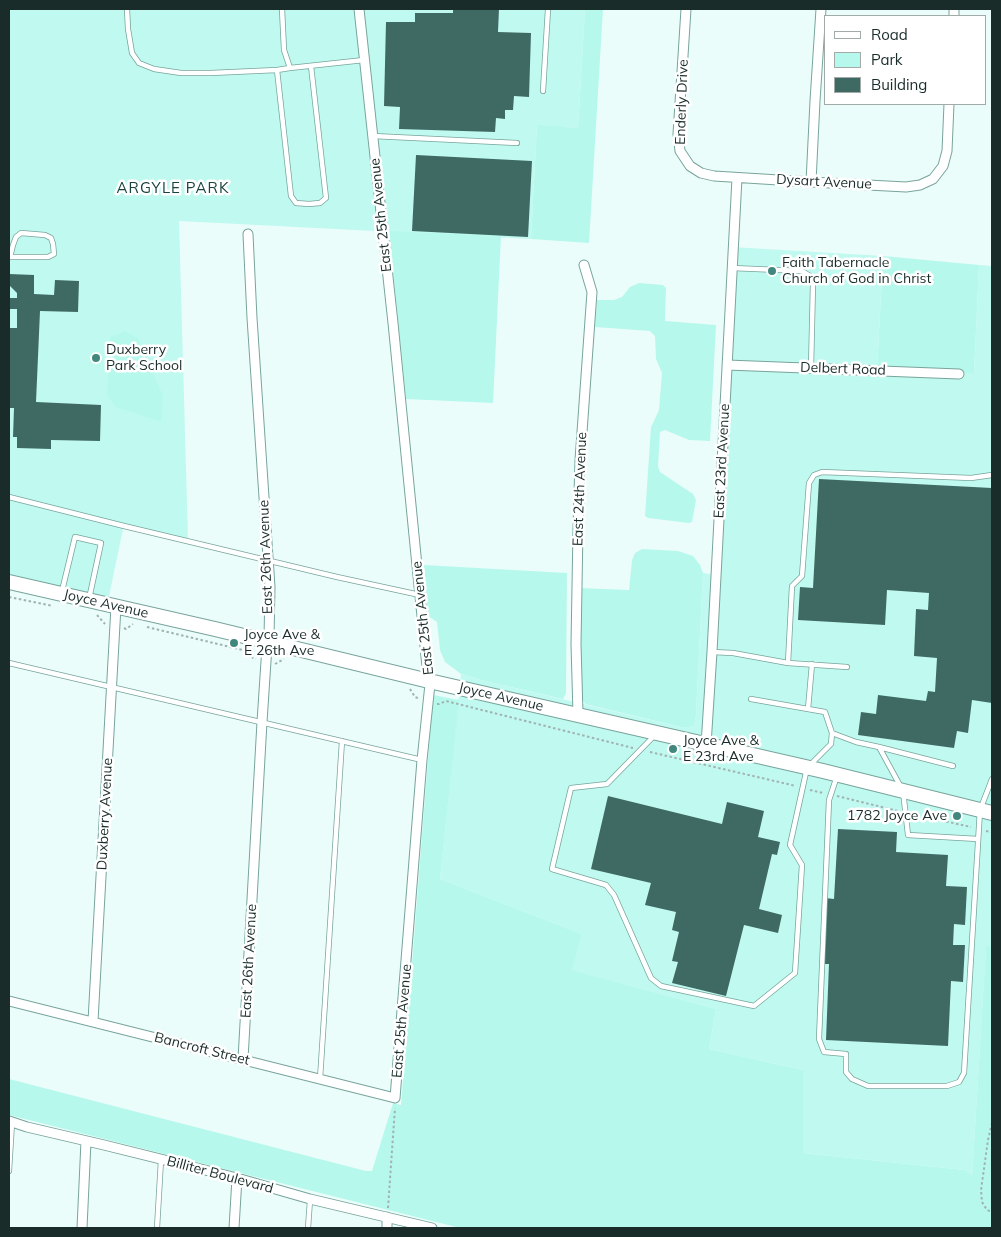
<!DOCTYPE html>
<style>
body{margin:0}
#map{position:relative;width:1001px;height:1237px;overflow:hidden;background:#ebfdfa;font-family:Mulish,sans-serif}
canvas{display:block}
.frame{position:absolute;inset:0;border:10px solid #1a2c29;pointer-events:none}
.legend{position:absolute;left:824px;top:15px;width:162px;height:90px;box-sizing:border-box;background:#fff;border:1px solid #a3aba9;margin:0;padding:6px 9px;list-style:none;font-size:15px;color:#1a2c29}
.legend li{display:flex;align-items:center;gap:10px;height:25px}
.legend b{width:25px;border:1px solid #a3aba9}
</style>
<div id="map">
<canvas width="1001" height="1237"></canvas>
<div class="frame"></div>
<ul class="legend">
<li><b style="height:6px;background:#fff"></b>Road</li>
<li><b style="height:14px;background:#b7f8ed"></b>Park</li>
<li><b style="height:14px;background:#3f6a63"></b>Building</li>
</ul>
</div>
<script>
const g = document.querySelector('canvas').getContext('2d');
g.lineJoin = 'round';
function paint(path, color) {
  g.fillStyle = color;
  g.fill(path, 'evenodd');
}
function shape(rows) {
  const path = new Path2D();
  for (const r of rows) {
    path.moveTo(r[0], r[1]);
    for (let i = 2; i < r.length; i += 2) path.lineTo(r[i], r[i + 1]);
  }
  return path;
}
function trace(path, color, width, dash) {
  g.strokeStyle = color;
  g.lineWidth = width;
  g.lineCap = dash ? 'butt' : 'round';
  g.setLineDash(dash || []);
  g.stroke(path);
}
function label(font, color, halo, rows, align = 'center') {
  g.font = font + ' Mulish,sans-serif';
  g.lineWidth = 5;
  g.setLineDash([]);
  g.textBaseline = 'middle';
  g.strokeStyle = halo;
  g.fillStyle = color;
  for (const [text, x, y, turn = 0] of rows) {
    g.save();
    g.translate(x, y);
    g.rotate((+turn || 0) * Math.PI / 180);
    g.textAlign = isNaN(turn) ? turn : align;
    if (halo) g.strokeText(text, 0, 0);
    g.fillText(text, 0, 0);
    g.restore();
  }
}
paint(shape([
 [9,9,585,9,578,128,537,126,531,239,179,221,188,539,124,524,107,606,9,582],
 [732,247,883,256,877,370,974,374,979,265,992,266,992,947,986,947,972,1177,965,1170,803,1153,803,1070,709,1049,716,1009,571,970,582,934,440,879,461,674,485,681,685,728,694,726,696,715,703,573,715,575]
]), '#c0f9f0');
paint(shape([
 [585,9,603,9,589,243,531,239,537,125,578,128],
 [389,231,501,236,493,403,406,399],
 [883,256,979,265,974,374,877,370],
 [639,283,663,285,666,288,665,321,716,325,710,441,689,440,665,430,660,432,658,466,660,472,693,494,696,500,692,522,689,523,648,518,645,516,651,427,659,410,662,373,656,359,655,336,650,331,595,327,597,300,614,300,622,297,630,287],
 [125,331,138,338,163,396,161,422,116,407,107,395,110,337],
 [642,549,678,551,693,556,700,565,703,573,696,715,694,726,685,728,585,704,579,692,579,588,629,590,632,560,635,553],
 [424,565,567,573,566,693,563,699,485,681,461,674,445,662,440,650,437,622,428,616],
 [433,695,459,700,440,879,582,934,572,970,716,1009,709,1049,803,1070,803,1153,965,1170,972,1176,986,946,992,947,992,1228,460,1228,9,1115,9,1079,366,1171,372,1171,393,1103,401,1105]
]), '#b7f8ed');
paint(shape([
 [453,9,499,9,498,32,531,33,529,97,514,96,513,110,505,110,505,119,496,118,495,132,399,129,400,107,384,106,386,22,415,22,415,13,453,13],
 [416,155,532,161,528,237,412,231],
 [9,274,34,275,34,294,54,295,55,280,79,281,78,312,40,311,36,402,101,405,100,441,51,440,51,449,17,448,17,437,13,437,14,408,9,408,9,328,17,328,17,309,9,309,9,298,17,298,17,293,9,285],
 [819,479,992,488,992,703,972,700,968,733,957,731,954,748,858,735,861,712,876,714,878,695,926,701,928,691,935,692,937,658,914,656,916,609,928,610,929,593,887,590,885,625,798,620,800,587,813,588],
 [608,796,722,824,727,802,764,811,758,837,780,842,777,855,772,854,759,909,782,915,778,933,744,925,726,996,672,983,678,962,672,961,679,932,672,930,676,912,645,905,651,883,591,869],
 [838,829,897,832,896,852,948,855,946,886,967,887,965,925,954,924,953,945,965,945,963,982,951,981,948,1046,826,1040,829,964,822,964,825,898,834,899]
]), '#3f6a63');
const lane = shape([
 [127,9,128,29,132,53,139,63,154,69,181,73,211,73,277,70,290,68],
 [282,9,284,50,290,68,364,60],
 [277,70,291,196,296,203,309,204,320,203,326,198,311,66],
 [543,91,548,9],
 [373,136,517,143],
 [9,257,48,257,54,254,53,244,51,238,45,235,21,233,16,237,13,245,10,257],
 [732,268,802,271,810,276,813,284,811,368],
 [9,497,124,526,337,577,420,595],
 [62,591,75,537,101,543,89,599],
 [712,652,733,653,788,663,792,586,802,576,809,483,814,475,822,472,971,478,992,475],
 [9,663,422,760],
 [788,663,847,667],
 [808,709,812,664],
 [832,733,856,742,879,747,903,791,908,835,978,839],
 [654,736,607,784,571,788,552,869,606,885,614,895,651,978,661,986,754,1006,795,973,802,865,790,845,807,768,831,744,832,733,825,712,751,699],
 [879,747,953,766],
 [837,776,829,800,819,1039,824,1052,846,1054,846,1072,852,1079,868,1086,947,1086,959,1082,964,1073,980,810,992,779],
 [320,1079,342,741],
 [9,1171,12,1123],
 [157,1228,161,1160],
 [308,1228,310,1200]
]);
const street = shape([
 [686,9,678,134,680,151,690,166,701,173,714,176,811,182,906,187,920,185,933,179,943,166,947,151,949,104],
 [954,16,954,9],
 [811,182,815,101,821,9],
 [727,365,959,374],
 [578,714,576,644,578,529,580,460,592,292,584,265],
 [706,745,712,652,737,178],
 [9,1001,395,1098,422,760,430,684,428,677,393,323,359,9],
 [93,1021,116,606],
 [243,1059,262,722,267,646,269,638,270,587,252,318,248,234],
 [9,1121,27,1127,104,1145,237,1178,310,1199,432,1228],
 [82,1228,86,1141],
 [234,1228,237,1178],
 [387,1228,387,1217]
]);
const secondary = shape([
 [9,582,215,629,429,681,823,771,992,813]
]);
trace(lane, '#78a49c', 6);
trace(street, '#78a49c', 11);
trace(secondary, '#78a49c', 16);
trace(shape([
 [9,597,53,606],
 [97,615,105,624],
 [147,627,247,651,253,658,256,659],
 [124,628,126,629,133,624],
 [275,664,284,659],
 [410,689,415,697,418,698],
 [437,704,439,704,446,701,633,748],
 [650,752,796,786],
 [810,790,823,793],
 [837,796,898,811],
 [912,814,971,827],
 [986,831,992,832],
 [992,1123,988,1140,981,1190,982,1202,987,1210,992,1212],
 [388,1208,395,1108]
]), '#a1b3b0', 2, [2.5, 2.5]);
trace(lane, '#fff', 4.5);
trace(street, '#fff', 9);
trace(secondary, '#fff', 14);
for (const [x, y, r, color] of [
 [772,271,5,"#41877d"],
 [96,358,5,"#41877d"],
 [234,643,5,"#41877d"],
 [673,749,5,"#41877d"],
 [957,816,5,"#41877d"]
]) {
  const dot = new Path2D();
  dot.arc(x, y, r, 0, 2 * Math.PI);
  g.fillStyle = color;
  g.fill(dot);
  trace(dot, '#fff', 2);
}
label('14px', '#1a2c29', '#fff', [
 ["Enderly Drive",682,102,-88],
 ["Dysart Avenue",824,182,3],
 ["East 25th Avenue",381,215,-96],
 ["Delbert Road",843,369,2],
 ["East 23rd Avenue",722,461,-87],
 ["East 24th Avenue",580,489,-88],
 ["East 26th Avenue",266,557,-92],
 ["Joyce Avenue",106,604,13],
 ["East 25th Avenue",423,618,-96],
 ["Joyce Avenue",501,697,13],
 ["Duxberry Avenue",105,814,-87],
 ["East 26th Avenue",249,961,-87],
 ["East 25th Avenue",402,1021,-85],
 ["Bancroft Street",202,1049,14],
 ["Billiter Boulevard",220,1175,15]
]);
label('14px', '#1a2c29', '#fff', [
 ["Faith Tabernacle",782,263],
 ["Church of God in Christ",782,279],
 ["Duxberry",106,350],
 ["Park School",106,366],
 ["Joyce Ave &",244,635],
 ["E 26th Ave",244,651],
 ["Joyce Ave &",683,741],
 ["E 23rd Ave",683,757],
 ["1782 Joyce Ave",947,816,"right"]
], 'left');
g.letterSpacing = '1px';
label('15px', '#18433e', '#fff', [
 ["ARGYLE PARK",173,188]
]);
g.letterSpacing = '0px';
</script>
